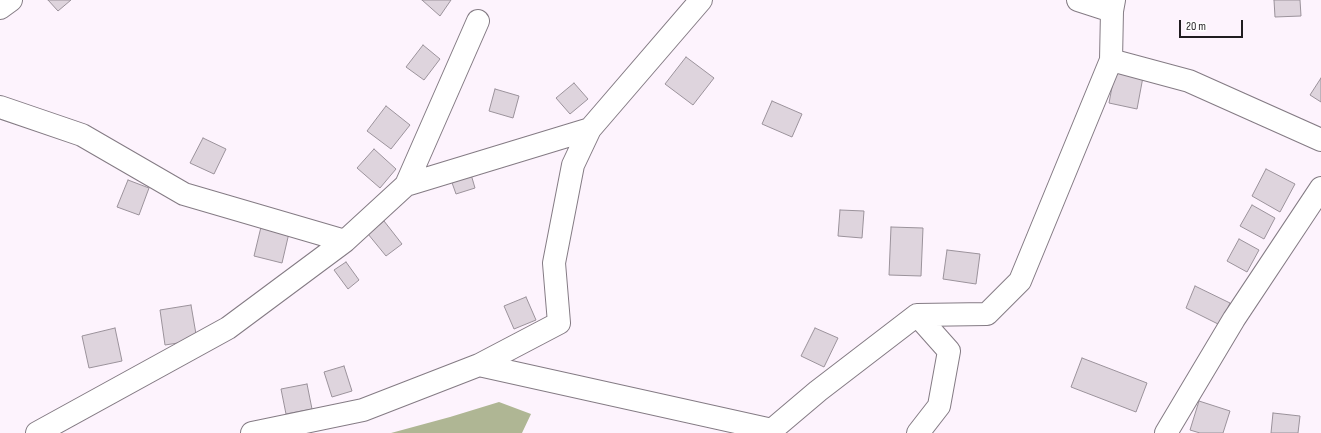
<!DOCTYPE html>
<style>
body{margin:0}
#map{position:relative;width:1321px;height:433px;overflow:hidden;background:#fdf3fd;font-family:"Sofia Sans Condensed",sans-serif}
canvas{display:block}
.scale{position:absolute;left:1179px;top:20px;width:64px;height:18px;box-sizing:border-box;border:2px solid #201c20;border-top:0;padding-left:5px;font-size:12px;line-height:14px;white-space:nowrap;color:#201c20;-webkit-text-stroke:3px #fff;paint-order:stroke}
</style>
<div id="map">
<canvas width="1321" height="433"></canvas>
<div class="scale">20 m</div>
</div>
<script>
const g = document.querySelector('canvas').getContext('2d');
g.lineJoin = 'round';
function paint(path, color) {
  g.fillStyle = color;
  g.fill(path, 'evenodd');
}
function shape(rows) {
  const path = new Path2D();
  for (const r of rows) {
    path.moveTo(r[0], r[1]);
    for (let i = 2; i < r.length; i += 2) path.lineTo(r[i], r[i + 1]);
  }
  return path;
}
function trace(path, color, width, dash) {
  g.strokeStyle = color;
  g.lineWidth = width;
  g.lineCap = dash ? 'butt' : 'round';
  g.setLineDash(dash || []);
  g.stroke(path);
}
paint(shape([
 [499,402,531,414,522,433,391,433,450,417]
]), '#afb694');
const building = shape([
 [48,0,71,0,58,11,48,0],
 [422,0,451,0,440,16,422,0],
 [1274,0,1300,0,1301,16,1275,17,1274,0],
 [423,45,440,59,424,80,406,67,423,45],
 [686,57,714,78,693,105,665,84,686,57],
 [1115,71,1143,77,1137,109,1109,103,1115,71],
 [1321,78,1321,102,1310,95,1321,78],
 [574,83,588,99,570,114,556,98,574,83],
 [495,89,519,96,513,118,489,111,495,89],
 [772,101,802,114,792,137,762,124,772,101],
 [386,106,410,125,391,149,367,131,386,106],
 [203,138,226,149,214,174,190,163,203,138],
 [374,149,396,169,380,188,357,168,374,149],
 [1266,169,1295,184,1280,212,1252,196,1266,169],
 [470,171,475,188,456,194,450,177,470,171],
 [128,180,149,188,139,215,117,207,128,180],
 [1252,205,1275,218,1264,239,1240,226,1252,205],
 [840,210,864,211,862,238,838,236,840,210],
 [384,221,402,244,386,256,368,234,384,221],
 [261,227,289,233,282,263,254,256,261,227],
 [891,227,923,228,921,276,889,275,891,227],
 [1239,239,1259,250,1247,272,1227,261,1239,239],
 [947,250,980,254,976,284,943,279,947,250],
 [346,262,359,280,348,289,334,270,346,262],
 [1195,286,1230,303,1220,325,1186,308,1195,286],
 [526,297,536,320,514,329,504,306,526,297],
 [191,305,197,340,165,345,160,310,191,305],
 [115,328,122,361,89,368,82,336,115,328],
 [815,328,838,338,824,367,801,356,815,328],
 [1082,358,1147,383,1136,412,1071,387,1082,358],
 [344,366,352,391,332,397,324,372,344,366],
 [307,384,312,409,286,414,281,389,307,384],
 [1199,401,1230,411,1223,433,1200,433,1190,430,1199,401],
 [1273,413,1300,416,1298,433,1271,433,1273,413]
]);
paint(building, '#ded4dd');
trace(building, '#9b929b', 1);
const minor = shape([
 [1078,0,1112,11],
 [0,8,11,0],
 [1111,60,1189,81,1321,140],
 [0,107,82,135,184,194,345,241],
 [406,185,478,21],
 [917,315,949,351,939,406,918,433],
 [479,365,559,323,554,263,573,165,590,129],
 [772,430,818,391,917,315,987,314,1020,281,1111,60,1112,11,1114,0],
 [37,433,228,328,345,241,406,185,590,129,701,0],
 [252,433,363,410,479,365,772,430,773,433],
 [1166,433,1234,319,1321,188]
]);
trace(minor, '#847b84', 24);
trace(minor, '#fff', 22);
</script>
